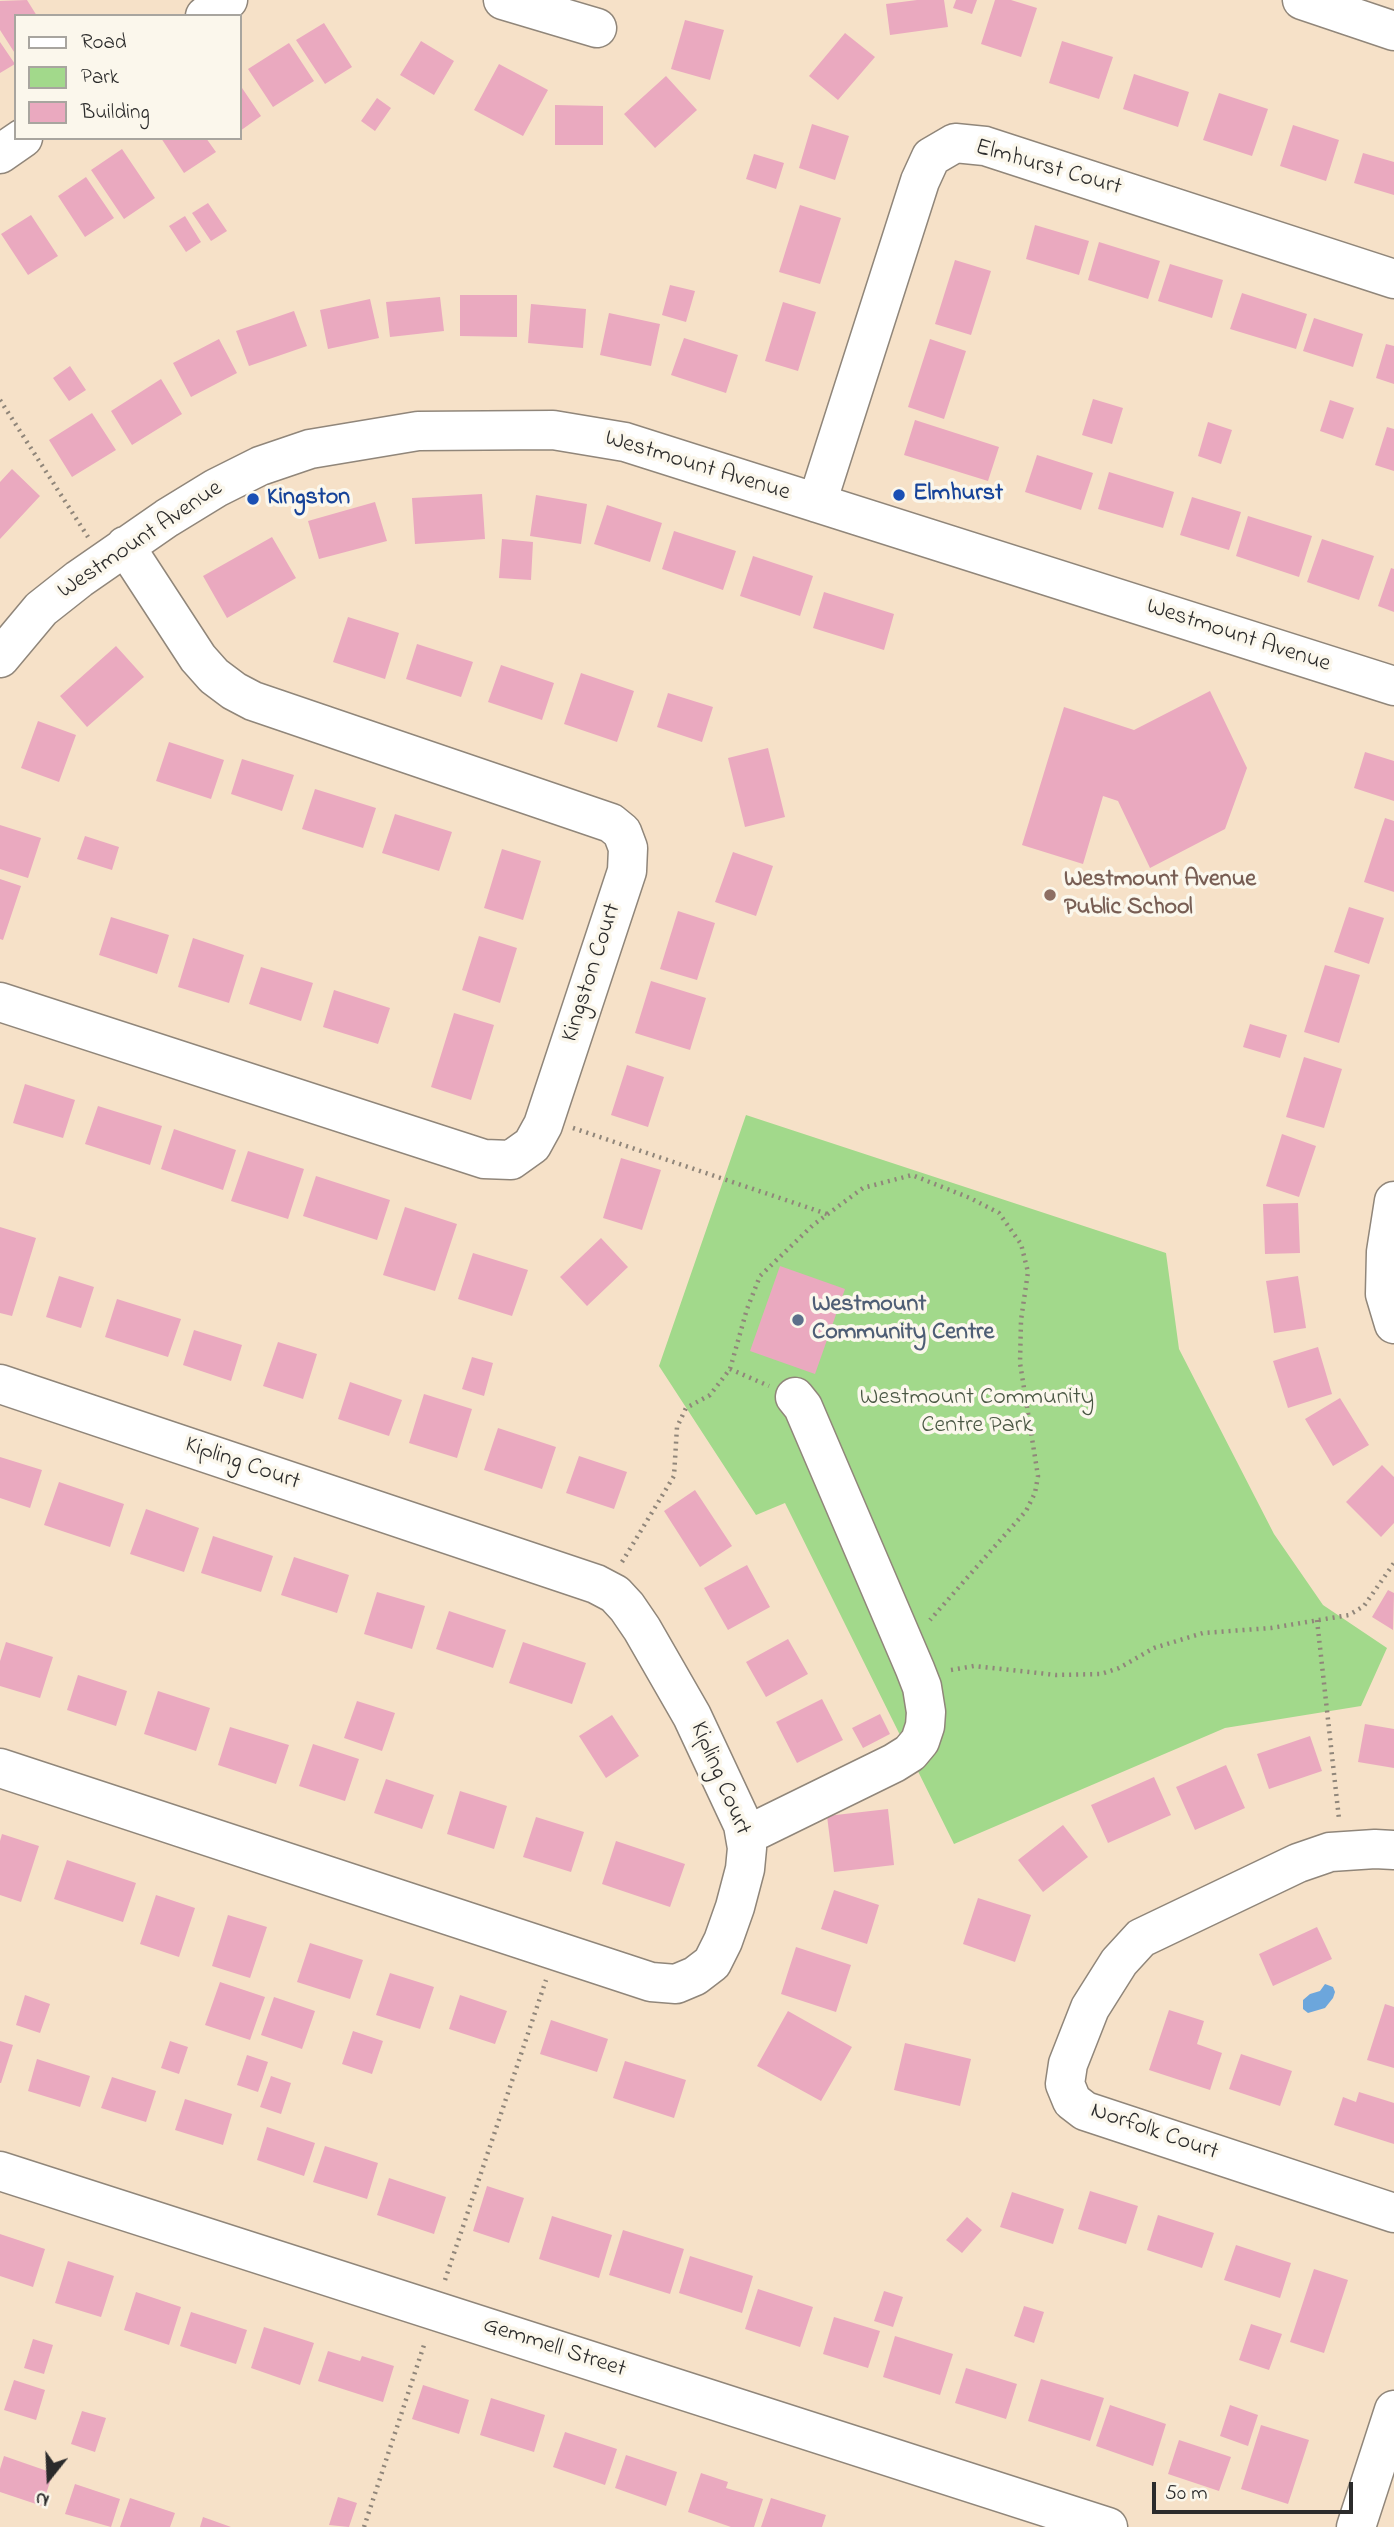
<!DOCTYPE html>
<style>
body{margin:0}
#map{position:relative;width:1394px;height:2527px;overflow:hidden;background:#f6e1c8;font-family:"Indie Flower",sans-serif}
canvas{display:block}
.legend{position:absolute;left:14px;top:14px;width:228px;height:126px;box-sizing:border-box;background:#fbf7ec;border:2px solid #a8a59f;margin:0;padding:9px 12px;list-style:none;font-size:21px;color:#2b2b2b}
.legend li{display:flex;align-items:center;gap:14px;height:35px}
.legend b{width:35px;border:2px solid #a8a59f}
.north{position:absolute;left:14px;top:2443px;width:70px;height:70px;-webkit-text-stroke:5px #fbf7ec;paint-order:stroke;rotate:198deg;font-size:19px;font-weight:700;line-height:28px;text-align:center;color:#2b2b2b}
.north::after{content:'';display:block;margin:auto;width:24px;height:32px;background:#2b2b2b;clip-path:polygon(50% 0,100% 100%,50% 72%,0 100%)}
.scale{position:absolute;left:1152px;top:2482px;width:201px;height:32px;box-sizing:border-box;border:4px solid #2b2b2b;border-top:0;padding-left:9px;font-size:21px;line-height:24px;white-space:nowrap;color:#2b2b2b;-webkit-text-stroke:5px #fbf7ec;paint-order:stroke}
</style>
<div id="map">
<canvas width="1394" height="2527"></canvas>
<ul class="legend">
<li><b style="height:9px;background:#fff"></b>Road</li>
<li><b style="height:19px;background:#a2d98b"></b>Park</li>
<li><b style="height:19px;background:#eaa9bf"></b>Building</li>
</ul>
<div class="north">N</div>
<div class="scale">50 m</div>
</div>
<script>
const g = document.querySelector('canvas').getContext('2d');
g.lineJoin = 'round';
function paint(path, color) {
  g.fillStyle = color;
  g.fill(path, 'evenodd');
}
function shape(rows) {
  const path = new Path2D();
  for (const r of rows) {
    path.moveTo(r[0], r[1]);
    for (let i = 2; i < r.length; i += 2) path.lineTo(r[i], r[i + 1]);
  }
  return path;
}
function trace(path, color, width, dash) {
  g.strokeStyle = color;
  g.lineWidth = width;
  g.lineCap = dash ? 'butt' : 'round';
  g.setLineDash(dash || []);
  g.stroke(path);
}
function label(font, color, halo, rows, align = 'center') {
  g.font = font + ' "Indie Flower",sans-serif';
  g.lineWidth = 7;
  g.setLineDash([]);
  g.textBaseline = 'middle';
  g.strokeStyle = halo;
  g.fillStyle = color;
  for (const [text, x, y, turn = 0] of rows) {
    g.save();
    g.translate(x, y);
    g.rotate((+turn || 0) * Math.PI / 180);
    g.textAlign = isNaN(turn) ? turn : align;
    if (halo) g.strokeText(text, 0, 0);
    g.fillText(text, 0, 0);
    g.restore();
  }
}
paint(shape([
 [746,1115,1166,1253,1179,1349,1274,1534,1323,1605,1387,1648,1361,1706,1225,1728,954,1844,785,1503,756,1515,659,1366]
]), '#a2d98b');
paint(shape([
 [1325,1984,1333,1987,1335,1992,1333,1998,1325,2008,1308,2013,1303,2009,1303,2000,1310,1994,1320,1991]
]), '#6ca6dc');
paint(shape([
 [27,0,37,16,16,16,16,55,0,30,0,1],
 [917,0,944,0,948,27,890,35,886,4],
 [956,0,977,0,972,14,953,8],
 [995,0,1011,0,1037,8,1021,57,981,44],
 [685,20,724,30,710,80,671,69],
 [324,23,352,67,325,84,296,40],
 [845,33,875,57,838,100,809,76],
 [421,41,454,61,434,95,400,75],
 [1062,41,1113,57,1099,99,1049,83],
 [0,42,15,64,0,73],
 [289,43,314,81,273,107,248,69],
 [499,64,548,90,523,136,474,110],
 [1134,74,1189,92,1178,127,1123,109],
 [666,76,697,110,655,148,624,114],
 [240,85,261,116,240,131],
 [1219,93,1268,109,1252,156,1203,140],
 [377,98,391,108,375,131,361,121],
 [555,105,603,106,603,145,555,145],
 [812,124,849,136,835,180,799,168],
 [1293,125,1339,140,1326,181,1280,166],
 [161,138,206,138,216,152,184,173],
 [122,149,155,198,124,219,91,170],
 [1363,153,1394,162,1394,195,1354,183],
 [754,154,784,163,776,189,746,179],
 [86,177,114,218,85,237,58,196],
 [208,203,227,231,211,241,192,213],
 [800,205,841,218,820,284,779,272],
 [31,215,58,256,28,275,1,234],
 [185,216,201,242,186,252,169,226],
 [1035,225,1089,241,1079,275,1026,259],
 [1099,242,1160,261,1148,299,1088,280],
 [955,260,991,271,971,335,935,324],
 [1170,264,1223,280,1212,318,1158,301],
 [670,285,695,291,686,322,662,315],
 [1242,293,1307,314,1296,349,1230,329],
 [460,295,517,295,517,337,460,336],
 [440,297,444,331,390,337,386,302],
 [370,299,379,338,328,349,320,310],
 [783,302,816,312,798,371,765,361],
 [531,304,586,309,583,348,528,343],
 [294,311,307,346,249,366,236,331],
 [609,313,660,324,651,366,600,355],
 [1314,318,1363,334,1353,367,1303,351],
 [684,338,738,355,726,393,671,375],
 [219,339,237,373,191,397,173,363],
 [930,339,966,351,944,419,908,407],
 [1386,344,1394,346,1394,384,1376,378],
 [70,366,86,390,69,401,53,378],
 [161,379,182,414,132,445,111,411],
 [1093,399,1123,408,1112,444,1082,435],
 [1330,400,1354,408,1343,439,1320,431],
 [92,413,116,450,72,477,49,440],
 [915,420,999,447,988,481,904,455],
 [1208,422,1232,430,1221,464,1198,456],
 [1387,427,1394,429,1394,471,1375,465],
 [1037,455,1093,473,1081,510,1025,492],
 [12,469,40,496,0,539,0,482],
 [1109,472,1174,492,1163,528,1098,509],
 [482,494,485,539,415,544,412,498],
 [536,495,587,504,581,544,530,536],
 [1192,497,1241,512,1229,550,1180,535],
 [375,502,387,541,319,559,308,521],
 [607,505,662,523,650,562,594,544],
 [1248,516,1312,536,1299,577,1236,556],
 [674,531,736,551,723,590,662,569],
 [272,537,296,578,227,618,203,576],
 [502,539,533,542,531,580,499,578],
 [1322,539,1374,556,1359,600,1307,582],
 [753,556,813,576,800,616,740,596],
 [1391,568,1394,569,1394,612,1378,606],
 [824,592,894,614,884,650,813,628],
 [348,617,399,633,385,679,333,662],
 [417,644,473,662,461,697,406,679],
 [116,646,144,677,87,727,60,696],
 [501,665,554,683,542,720,488,702],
 [581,673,634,691,617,742,564,724],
 [1210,691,1247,768,1225,829,1150,868,1118,801,1103,796,1083,864,1022,845,1064,707,1134,730],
 [668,693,713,707,702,742,657,727],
 [38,721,76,735,59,782,21,768],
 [169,742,224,760,211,799,156,781],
 [768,748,785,817,745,827,728,758],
 [1365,752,1394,761,1394,801,1354,788],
 [242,759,294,775,282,811,231,794],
 [315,789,376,808,363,848,302,829],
 [395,814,452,832,439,871,382,853],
 [1385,818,1394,821,1394,892,1364,882],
 [0,825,41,838,28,878,0,869],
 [85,836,119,847,112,870,77,859],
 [502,849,541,861,523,920,484,908],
 [733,852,773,866,756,916,715,902],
 [0,879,21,886,3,940,0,939],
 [1349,907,1384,918,1369,964,1334,952],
 [678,911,715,923,697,980,660,969],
 [111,917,169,935,157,974,99,955],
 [479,936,517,948,500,1003,462,990],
 [193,938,244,955,229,1003,178,987],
 [1325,965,1360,975,1339,1043,1304,1032],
 [261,967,313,983,301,1021,249,1004],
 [651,981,706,998,690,1050,635,1033],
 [334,990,390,1008,378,1044,323,1027],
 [454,1013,494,1025,471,1100,431,1087],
 [1250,1024,1287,1035,1280,1058,1243,1047],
 [1304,1057,1342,1069,1324,1128,1286,1117],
 [627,1065,664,1077,648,1127,611,1115],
 [25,1084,75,1100,63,1138,13,1123],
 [98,1106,162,1126,150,1165,85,1144],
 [174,1129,236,1150,223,1190,161,1169],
 [1282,1134,1316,1146,1299,1197,1266,1186],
 [248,1151,304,1169,288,1219,231,1201],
 [621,1158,661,1170,642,1230,603,1218],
 [316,1176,390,1200,377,1240,303,1216],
 [1298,1203,1300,1253,1265,1254,1263,1204],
 [405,1207,457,1224,435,1291,383,1275],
 [0,1227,36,1238,12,1316,0,1313],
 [601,1238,628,1267,587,1306,560,1277],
 [473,1253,528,1270,512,1316,458,1299],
 [780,1266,845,1289,815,1374,750,1351],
 [59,1276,94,1287,81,1328,46,1317],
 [1298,1276,1306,1328,1274,1333,1266,1281],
 [117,1299,181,1319,168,1357,105,1337],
 [194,1330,242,1345,231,1381,183,1365],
 [278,1342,317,1354,303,1399,263,1386],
 [1318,1347,1332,1394,1288,1408,1273,1361],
 [472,1357,493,1363,484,1396,462,1389],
 [350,1382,402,1400,389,1436,338,1419],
 [424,1394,472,1409,457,1458,409,1443],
 [1340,1398,1369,1445,1333,1466,1305,1419],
 [498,1428,556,1447,542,1489,484,1470],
 [579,1456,627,1472,614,1509,566,1493],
 [0,1457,42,1470,30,1508,0,1498],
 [1382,1465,1394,1477,1394,1523,1381,1537,1346,1502],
 [59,1482,124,1504,110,1547,44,1525],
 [695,1490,732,1546,700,1567,664,1511],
 [146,1509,199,1528,184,1572,130,1554],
 [213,1536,273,1556,261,1592,201,1573],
 [294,1557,349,1575,337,1613,281,1595],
 [747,1565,770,1607,728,1630,704,1588],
 [1388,1590,1394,1593,1393,1630,1372,1617],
 [377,1592,425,1606,412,1649,364,1634],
 [449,1611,506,1630,493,1668,436,1649],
 [788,1639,808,1674,766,1697,746,1662],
 [6,1642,53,1657,40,1698,0,1686,0,1661],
 [523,1642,586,1663,572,1704,509,1683],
 [78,1675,127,1691,116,1726,67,1710],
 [158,1691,210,1708,196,1751,144,1734],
 [822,1699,843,1740,797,1763,776,1722],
 [357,1701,395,1713,382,1751,344,1738],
 [880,1714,890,1734,863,1748,852,1728],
 [612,1715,639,1756,606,1778,579,1736],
 [1365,1724,1394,1729,1394,1768,1358,1762],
 [230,1727,289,1745,276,1784,218,1765],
 [1310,1736,1322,1771,1269,1789,1257,1754],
 [313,1744,359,1759,345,1801,299,1786],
 [1226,1765,1245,1808,1195,1830,1176,1787],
 [1154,1777,1171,1815,1108,1843,1091,1805],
 [386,1779,434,1795,422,1829,374,1813],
 [460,1791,507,1806,494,1849,447,1834],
 [888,1809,894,1865,834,1872,827,1816],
 [536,1817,584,1832,571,1872,523,1857],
 [1063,1825,1088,1857,1043,1892,1018,1860],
 [2,1834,39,1846,21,1902,0,1895,0,1841],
 [616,1841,685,1864,670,1907,602,1884],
 [67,1860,136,1883,123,1922,54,1899],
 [834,1890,879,1905,867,1944,821,1929],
 [156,1895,195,1908,179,1957,140,1944],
 [978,1898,1031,1915,1015,1962,963,1944],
 [228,1915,267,1927,250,1978,212,1966],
 [1317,1927,1332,1959,1273,1986,1259,1954],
 [310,1943,363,1960,350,1999,297,1982],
 [796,1947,851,1965,836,2012,781,1994],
 [390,1973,434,1987,420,2029,376,2015],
 [220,1982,265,1997,250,2040,205,2025],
 [25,1995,50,2004,40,2033,16,2025],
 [460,1995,507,2011,495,2044,449,2029],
 [274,1997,315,2011,302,2049,261,2035],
 [1385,2004,1394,2007,1394,2068,1367,2060],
 [1169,2010,1204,2021,1197,2044,1222,2053,1210,2090,1149,2070],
 [788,2011,852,2047,821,2101,757,2066],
 [551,2020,608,2039,597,2072,540,2054],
 [353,2031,383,2041,372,2074,342,2064],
 [0,2041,13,2045,1,2083,0,2083],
 [170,2041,188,2047,179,2074,161,2068],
 [905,2043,971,2059,960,2106,894,2090],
 [1241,2054,1292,2071,1280,2106,1229,2089],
 [247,2055,268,2062,258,2092,237,2085],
 [37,2059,90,2076,80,2107,28,2091],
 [625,2061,686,2080,674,2118,613,2098],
 [271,2076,291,2083,281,2114,260,2107],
 [112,2077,156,2091,146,2122,101,2108],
 [1359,2092,1394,2103,1394,2144,1334,2125,1343,2097,1356,2102],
 [185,2099,232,2114,223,2145,175,2130],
 [267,2127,315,2143,304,2176,257,2160],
 [325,2146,378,2163,367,2199,313,2182],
 [389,2178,446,2197,434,2234,377,2215],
 [487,2186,524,2198,509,2243,473,2231],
 [1090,2191,1138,2206,1126,2244,1078,2229],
 [1012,2192,1064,2209,1053,2244,1000,2227],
 [1158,2215,1214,2233,1202,2268,1147,2250],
 [552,2216,612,2235,599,2278,539,2259],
 [967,2217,982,2230,962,2253,946,2240],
 [623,2230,684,2249,670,2294,609,2275],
 [0,2234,45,2249,33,2287,0,2276],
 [1236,2245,1291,2263,1280,2298,1224,2280],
 [690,2256,753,2276,742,2313,679,2293],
 [68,2261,114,2276,101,2317,55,2303],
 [1314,2269,1348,2280,1324,2353,1290,2342],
 [758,2289,813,2307,800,2347,745,2329],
 [884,2291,903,2297,893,2327,874,2321],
 [136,2292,181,2307,169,2345,124,2330],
 [1024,2306,1044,2312,1034,2343,1014,2336],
 [191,2312,247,2330,236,2364,180,2346],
 [834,2317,880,2331,868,2368,823,2354],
 [1251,2324,1282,2334,1269,2370,1239,2360],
 [264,2327,314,2343,300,2385,251,2368],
 [895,2336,953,2354,940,2395,883,2377],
 [33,2339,53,2345,44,2374,24,2368],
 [328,2351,360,2361,362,2356,394,2366,383,2402,318,2381],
 [966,2368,1017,2384,1006,2419,955,2403],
 [1041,2379,1104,2398,1090,2441,1028,2421],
 [14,2380,45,2390,36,2420,4,2410],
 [423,2385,469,2400,459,2434,412,2419],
 [491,2398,545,2415,534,2452,480,2435],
 [1110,2405,1166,2424,1153,2466,1096,2446],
 [1230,2405,1258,2415,1248,2446,1220,2436],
 [82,2411,106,2418,95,2452,71,2444],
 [1261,2425,1309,2440,1288,2504,1241,2489],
 [565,2432,617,2449,605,2485,553,2467],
 [1179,2440,1231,2457,1219,2491,1168,2474],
 [626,2455,677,2472,666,2506,615,2488],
 [4,2456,53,2473,42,2506,0,2492,0,2469],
 [701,2473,728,2482,726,2488,763,2499,754,2527,731,2527,688,2512],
 [75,2484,120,2499,111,2527,65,2514],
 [338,2497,357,2503,349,2527,329,2525],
 [130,2498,175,2513,170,2527,120,2527],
 [771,2498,826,2515,822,2527,761,2527],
 [203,2517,231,2527,200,2527]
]), '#eaa9bf');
const minor = shape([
 [503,0,597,28],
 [1302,0,1394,31],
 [205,16,228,0],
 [0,154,23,138],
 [817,503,920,181,931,157,955,143,985,146,1394,279],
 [0,658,41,609,79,579,167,518,216,488,260,466,310,449,418,431,553,430,625,442,1394,686],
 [0,1002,484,1159,511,1160,532,1145,543,1125,627,871,628,848,622,832,611,823,253,701,234,691,214,676,198,658,125,546],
 [1394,1201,1386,1252,1385,1294,1394,1324],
 [0,1384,596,1584,615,1594,627,1607,642,1629,692,1716,743,1825,747,1848,745,1869,735,1907,723,1941,712,1963,695,1976,676,1984,651,1982,0,1768],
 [745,1836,894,1763,910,1753,920,1741,925,1726,926,1712,922,1687,915,1669,803,1407,795,1397],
 [1394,1850,1375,1849,1330,1852,1298,1863,1141,1938,1119,1962,1090,2008,1068,2064,1065,2084,1072,2101,1085,2111,1394,2213],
 [0,2171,1108,2527],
 [1356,2527,1394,2410]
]);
trace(minor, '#90867a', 41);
trace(shape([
 [0,400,88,537],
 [573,1128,827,1214],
 [730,1369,769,1386],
 [622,1562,674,1476,677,1427,686,1408,710,1395,730,1369,747,1309,760,1276,813,1225,863,1188,912,1175,970,1198,999,1213,1021,1244,1028,1272,1021,1320,1020,1363,1038,1476,1035,1493,1026,1511,930,1620],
 [1317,1620,1339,1819],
 [951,1670,974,1666,1056,1675,1101,1674,1119,1668,1154,1648,1203,1633,1271,1628,1349,1615,1364,1606,1394,1563],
 [445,2280,546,1980],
 [364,2527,425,2342]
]), '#90867a', 4.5, [2, 5]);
trace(minor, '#fff', 38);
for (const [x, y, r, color] of [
 [899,495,7,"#1a4fb4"],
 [253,499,7,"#1a4fb4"],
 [1050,895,7,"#8d6e63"],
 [798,1320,7,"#5c6f8a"]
]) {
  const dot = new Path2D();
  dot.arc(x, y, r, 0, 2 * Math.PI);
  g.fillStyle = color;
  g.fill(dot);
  trace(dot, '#fbf7ec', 2.5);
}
label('24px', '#2b2b2b', '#fbf7ec', [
 ["Elmhurst Court",1048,169,16],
 ["Westmount Avenue",697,467,17],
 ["Westmount Avenue",141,541,-34],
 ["Westmount Avenue",1238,637,18],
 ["Kingston Court",593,973,-72],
 ["Kipling Court",242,1465,19],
 ["Kipling Court",719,1779,67],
 ["Norfolk Court",1154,2133,19],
 ["Gemmell Street",554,2349,18]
]);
label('bold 24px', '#164399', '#fbf7ec', [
 ["Elmhurst",913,495],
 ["Kingston",267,499]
], 'left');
label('bold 24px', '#785e54', '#fbf7ec', [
 ["Westmount Avenue",1064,881],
 ["Public School",1064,909]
], 'left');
label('bold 24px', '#4e5e75', '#fbf7ec', [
 ["Westmount",812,1306],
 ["Community Centre",812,1334]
], 'left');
label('24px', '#495643', '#fbf7ec', [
 ["Westmount Community",977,1399],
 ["Centre Park",977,1427]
]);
</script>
